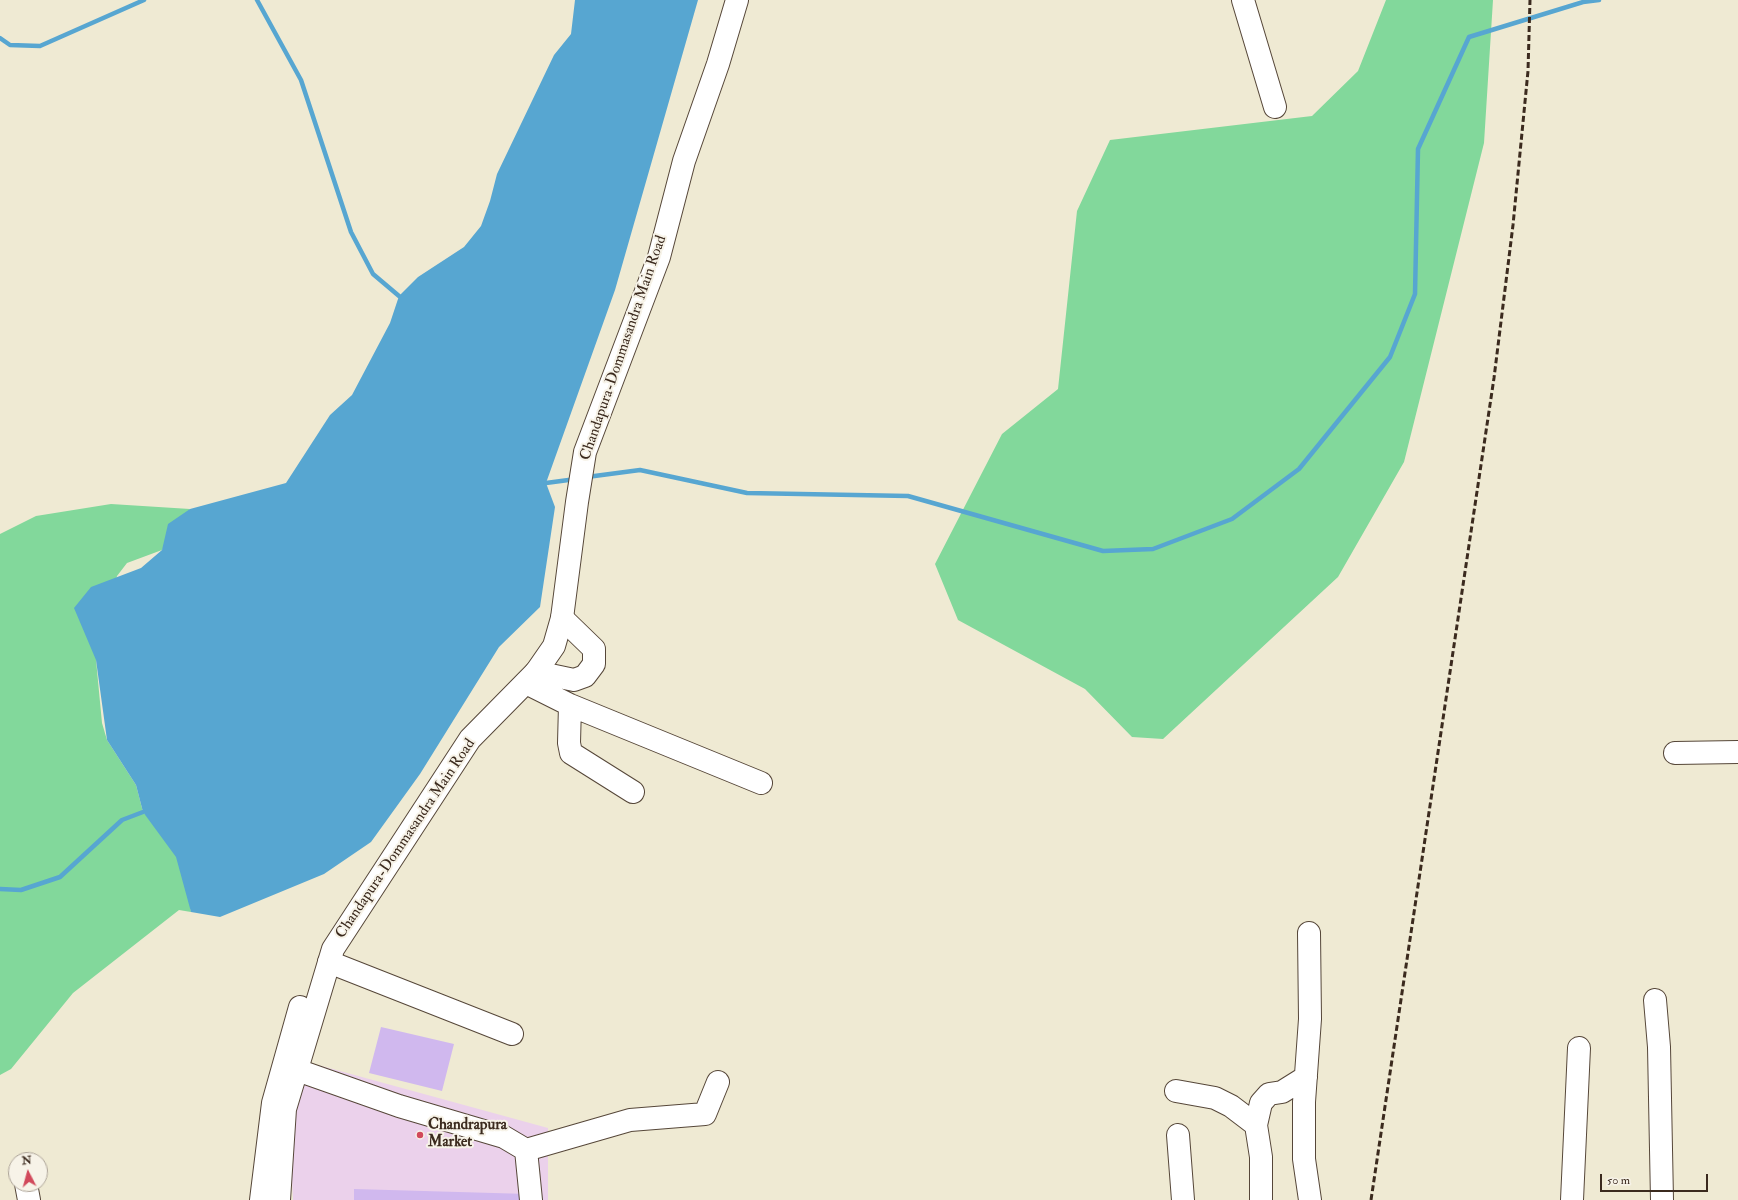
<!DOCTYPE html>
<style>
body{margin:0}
#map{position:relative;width:1738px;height:1200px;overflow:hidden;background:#efead3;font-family:"IM FELL Double Pica",serif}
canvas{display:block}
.north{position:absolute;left:8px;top:1152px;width:40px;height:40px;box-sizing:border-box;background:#f7f3e8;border:1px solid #aca397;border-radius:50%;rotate:354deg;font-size:11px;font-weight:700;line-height:16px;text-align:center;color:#3b2a1e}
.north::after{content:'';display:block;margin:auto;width:14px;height:18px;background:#d1495b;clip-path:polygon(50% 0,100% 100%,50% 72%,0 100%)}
.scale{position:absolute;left:1600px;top:1174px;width:108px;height:18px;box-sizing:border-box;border:2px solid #3b2a1e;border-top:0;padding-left:5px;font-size:12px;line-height:14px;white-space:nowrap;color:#3b2a1e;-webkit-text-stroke:3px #f7f3e8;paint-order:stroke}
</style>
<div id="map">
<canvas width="1738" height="1200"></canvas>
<div class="north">N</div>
<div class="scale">50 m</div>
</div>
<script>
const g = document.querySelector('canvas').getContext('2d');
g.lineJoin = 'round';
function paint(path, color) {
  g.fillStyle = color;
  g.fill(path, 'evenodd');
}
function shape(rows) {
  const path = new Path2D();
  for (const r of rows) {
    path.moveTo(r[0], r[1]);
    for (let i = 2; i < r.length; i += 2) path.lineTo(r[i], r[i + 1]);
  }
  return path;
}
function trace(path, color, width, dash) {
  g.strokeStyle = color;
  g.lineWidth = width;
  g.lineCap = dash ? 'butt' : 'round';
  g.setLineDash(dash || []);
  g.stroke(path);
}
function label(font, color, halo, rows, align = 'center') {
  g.font = font + ' "IM FELL Double Pica",serif';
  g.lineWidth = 4;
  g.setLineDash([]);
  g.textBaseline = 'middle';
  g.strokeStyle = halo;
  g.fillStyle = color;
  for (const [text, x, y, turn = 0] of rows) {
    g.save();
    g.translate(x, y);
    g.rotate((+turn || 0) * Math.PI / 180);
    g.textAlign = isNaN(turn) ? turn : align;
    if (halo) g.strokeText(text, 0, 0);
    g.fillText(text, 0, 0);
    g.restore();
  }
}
paint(shape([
 [318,1065,548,1128,548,1200,293,1200,290,1141,302,1084]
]), '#ebd1eb');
paint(shape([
 [1386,0,1493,0,1484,143,1404,462,1338,577,1163,739,1132,737,1085,689,958,620,935,564,1002,434,1058,389,1077,211,1110,140,1312,116,1358,71],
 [111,504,190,509,162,550,127,563,117,576,96,660,102,723,107,740,136,785,143,812,182,854,191,912,179,910,73,993,11,1069,0,1075,0,534,36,516]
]), '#82d89b');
paint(shape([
 [575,0,698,0,615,290,546,483,555,507,540,607,499,647,420,774,371,842,324,874,220,917,191,912,176,857,143,812,136,785,107,740,96,660,74,608,91,587,141,568,162,550,168,524,190,509,286,483,330,415,352,395,390,323,399,296,418,277,464,247,481,226,490,201,497,174,554,55,571,34]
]), '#57a6d1');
trace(shape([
 [257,0,301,80,351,232,373,274,399,296],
 [0,38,10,45,40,46,144,0],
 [587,477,640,470,747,493,908,496,1103,551,1153,549,1232,519,1299,469,1390,357,1415,294,1418,149,1469,37,1583,2,1599,0],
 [546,483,576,479],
 [0,889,21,890,60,877,122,820,143,812]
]), '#57a6d1', 4.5);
paint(shape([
 [381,1027,454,1044,442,1091,369,1073],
 [354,1189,528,1194,528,1200,354,1200]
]), '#d0b8ee');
const minor = shape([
 [1243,0,1275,107],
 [536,672,574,680,585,676,594,664,594,649,562,618],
 [526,683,570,705,761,783],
 [570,705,569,743,571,753,633,792],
 [1675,753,1738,752],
 [1309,933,1310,1019,1304,1102,1304,1159,1310,1200],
 [329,962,512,1034],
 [1655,1000,1659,1047,1662,1200],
 [297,1070,399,1106,504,1137,526,1150,630,1120,705,1114,718,1082],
 [1176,1091,1215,1098,1231,1106,1256,1125],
 [1178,1135,1183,1200],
 [526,1150,531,1200],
 [26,1184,29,1200],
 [1261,1200,1261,1157,1256,1125,1261,1103,1269,1094,1282,1092,1306,1077],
 [1572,1200,1579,1048]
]);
const major = shape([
 [261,1200,273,1103,300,1007],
 [279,1200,285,1109,333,949,470,739,536,672,554,646,562,618,577,502,585,452,659,257,684,161,718,64,737,0]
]);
trace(minor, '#564739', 24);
trace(major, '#564739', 24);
trace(minor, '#fff', 22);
trace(major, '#fff', 22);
trace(shape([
 [1371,1200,1494,378,1513,225,1528,71,1530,0]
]), '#3b2a1e', 3, [6, 3]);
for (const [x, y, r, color] of [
 [420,1135,4,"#d1495b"]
]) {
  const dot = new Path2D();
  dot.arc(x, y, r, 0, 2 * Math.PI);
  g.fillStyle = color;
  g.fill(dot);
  trace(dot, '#f7f3e8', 1.5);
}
label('15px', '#3b2a1e', '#f7f3e8', [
 ["Chandapura-Dommasandra Main Road",624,348,-71],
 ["Chandapura-Dommasandra Main Road",406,839,-56]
]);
label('bold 15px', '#3b2a1e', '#f7f3e8', [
 ["Chandrapura",428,1126],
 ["Market",428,1143]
], 'left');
</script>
